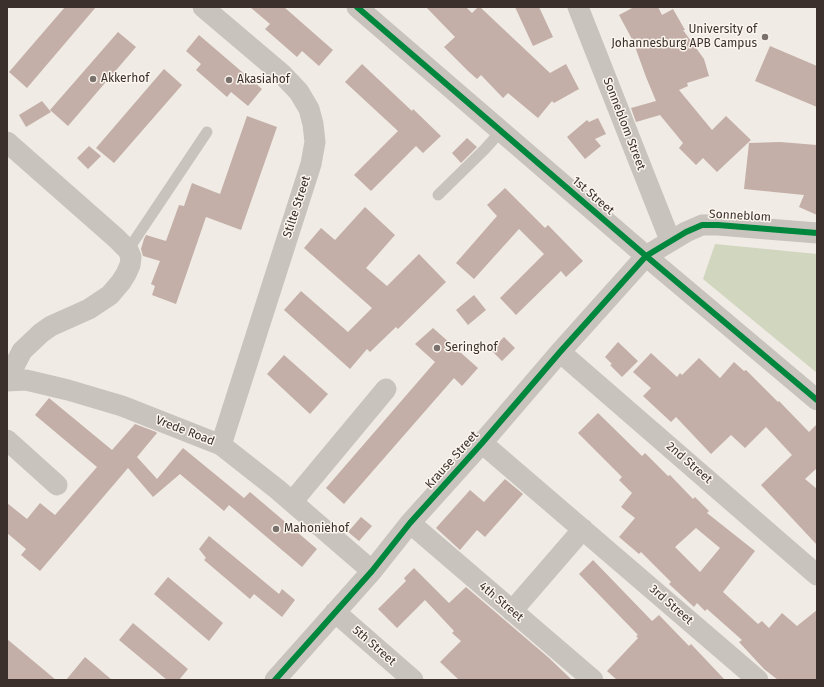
<!DOCTYPE html>
<style>
body{margin:0}
#map{position:relative;width:824px;height:687px;overflow:hidden;background:#f0ebe5;font-family:"Fira Sans",sans-serif}
canvas{display:block}
.frame{position:absolute;inset:0;border:8px solid #3b302b;pointer-events:none}
</style>
<div id="map">
<canvas width="824" height="687"></canvas>
<div class="frame"></div>
</div>
<script>
const g = document.querySelector('canvas').getContext('2d');
g.lineJoin = 'round';
function paint(path, color) {
  g.fillStyle = color;
  g.fill(path, 'evenodd');
}
function shape(rows) {
  const path = new Path2D();
  for (const r of rows) {
    path.moveTo(r[0], r[1]);
    for (let i = 2; i < r.length; i += 2) path.lineTo(r[i], r[i + 1]);
  }
  return path;
}
function trace(path, color, width, dash) {
  g.strokeStyle = color;
  g.lineWidth = width;
  g.lineCap = dash ? 'butt' : 'round';
  g.setLineDash(dash || []);
  g.stroke(path);
}
function label(font, color, halo, rows, align = 'center') {
  g.font = font + ' "Fira Sans",sans-serif';
  g.lineWidth = 3;
  g.setLineDash([]);
  g.textBaseline = 'middle';
  g.strokeStyle = halo;
  g.fillStyle = color;
  for (const [text, x, y, turn = 0] of rows) {
    g.save();
    g.translate(x, y);
    g.rotate((+turn || 0) * Math.PI / 180);
    g.textAlign = isNaN(turn) ? turn : align;
    if (halo) g.strokeText(text, 0, 0);
    g.fillText(text, 0, 0);
    g.restore();
  }
}
paint(shape([
 [715,244,817,254,817,373,703,279]
]), '#d1d6bf');
paint(shape([
 [65,7,96,7,27,88,9,72],
 [250,7,284,7,333,50,319,66,302,51,297,57,265,29,270,24],
 [426,7,466,7,472,13,478,7,480,7,550,73,566,64,579,89,554,103,552,101,538,118,508,93,503,98,481,75,477,79,468,71,444,47,455,37],
 [515,7,539,7,553,37,533,46],
 [634,7,658,7,662,15,673,9,685,30,683,30,704,59,709,76,687,83,688,86,679,90,712,130,726,116,751,140,717,172,703,158,696,165,679,148,683,143,660,115,636,122,631,108,656,101,646,77,633,41,619,15],
 [118,32,136,47,68,126,50,110],
 [199,35,262,89,248,106,231,92,227,97,196,70,201,64,186,51],
 [770,46,817,66,817,107,755,81],
 [362,64,412,111,413,109,441,136,423,153,416,146,371,191,354,175,398,131,345,82],
 [164,69,182,85,114,163,96,148],
 [42,101,51,112,26,127,19,115],
 [247,116,277,127,241,230,206,217,176,304,152,295,155,286,151,284,160,261,143,256,141,249,144,239,146,235,166,241,179,205,184,206,192,183,220,194],
 [598,118,606,134,595,139,601,146,585,159,567,137,587,120,589,122],
 [467,138,477,147,461,163,452,153],
 [780,142,817,145,817,215,799,207,804,195,744,189,749,143],
 [89,146,101,156,88,169,77,158],
 [505,188,545,228,548,225,583,261,566,277,561,271,516,315,500,298,544,254,519,229,474,279,456,263,497,216,487,205],
 [365,207,395,235,366,268,387,286,419,254,446,282,398,329,396,327,370,352,367,349,350,369,284,310,301,291,348,332,372,308,304,248,321,228,335,240],
 [474,295,486,310,468,325,456,310],
 [433,328,478,368,462,386,454,378,344,504,326,488,435,362,415,344],
 [504,337,515,348,502,361,491,350],
 [618,342,638,361,622,377,610,365,612,364,605,357],
 [651,353,677,377,680,373,682,375,699,358,720,378,734,362,744,371,746,370,778,402,779,401,809,432,817,424,817,468,805,479,817,489,817,545,761,485,792,455,766,427,745,448,731,435,711,454,676,417,671,422,643,396,651,388,633,372],
 [284,355,328,394,310,414,267,374],
 [49,398,112,450,135,424,156,432,157,433,137,457,157,479,183,448,244,498,250,492,317,549,302,567,229,505,224,511,180,474,153,497,128,468,40,571,21,555,26,549,7,533,7,503,27,519,40,503,55,515,97,467,35,415],
 [598,413,642,456,645,453,668,476,670,475,693,499,695,497,709,511,707,513,755,551,723,592,758,624,762,621,769,628,782,613,797,626,817,610,817,680,778,680,764,669,739,642,742,640,707,609,705,611,697,603,694,607,669,584,671,582,641,552,639,554,619,537,635,518,621,507,632,493,619,480,622,477,578,433],
 [696,528,720,548,700,572,675,547],
 [505,479,523,494,485,537,477,530,460,550,436,528,470,490,484,502],
 [361,517,372,526,359,541,348,532],
 [209,536,279,594,282,589,295,600,282,617,254,594,250,599,204,560,206,558,199,549],
 [593,560,652,621,659,615,689,646,691,644,725,680,617,680,607,671,638,638,636,636,638,635,579,574],
 [414,568,449,603,466,587,549,658,572,680,459,680,440,662,461,641,452,633,454,631,425,600,397,628,378,609,406,581,404,578],
 [168,577,223,623,209,641,154,594],
 [133,623,188,669,179,680,167,680,119,640],
 [7,639,56,680,7,680],
 [85,657,112,680,66,680]
]), '#c3afa7');
trace(shape([
 [438,195,485,149,501,131],
 [128,250,207,132]
]), '#c9c3be', 11);
trace(shape([
 [203,7,282,74,299,92,309,109,313,124,315,142,311,164,221,445],
 [357,7,646,256,817,400],
 [578,7,670,240],
 [7,142,116,238,128,250,131,257,130,265,126,274,121,282,110,295,89,309,51,326,41,333,22,351,7,380],
 [560,352,817,575],
 [7,381,26,380,68,390,122,406,221,445,277,489,372,571],
 [7,440,57,485],
 [482,443,758,680],
 [292,502,386,389],
 [410,523,593,680],
 [512,611,583,529],
 [335,612,413,680],
 [275,680,372,571,410,523,482,443,560,352,646,256,686,232,702,225,718,225,817,233]
]), '#c9c3be', 21);
trace(shape([
 [357,7,646,256,817,400],
 [275,680,372,571,410,523,482,443,560,352,646,256,686,232,702,225,718,225,817,233]
]), '#00873e', 6);
for (const [x, y, r, color] of [
 [765,37,4,"#7a716c"],
 [93,79,4,"#7a716c"],
 [229,80,4,"#7a716c"],
 [437,348,4,"#7a716c"],
 [276,529,4,"#7a716c"]
]) {
  const dot = new Path2D();
  dot.arc(x, y, r, 0, 2 * Math.PI);
  g.fillStyle = color;
  g.fill(dot);
  trace(dot, '#fbf5ee', 1.5);
}
label('12px', '#3b302b', '#fbf5ee', [
 ["University of",757,30,"right"],
 ["Johannesburg APB Campus",757,44,"right"],
 ["Akkerhof",101,79],
 ["Akasiahof",237,80],
 ["Seringhof",445,348],
 ["Mahoniehof",284,529]
], 'left');
label('12px', '#3b302b', '#fbf5ee', [
 ["Sonneblom Street",624,124,69],
 ["1st Street",593,196,41],
 ["Stilte Street",297,207,-72],
 ["Sonneblom",740,216,3],
 ["Vrede Road",185,431,21],
 ["Krause Street",452,460,-48],
 ["2nd Street",689,463,41],
 ["4th Street",501,602,40],
 ["3rd Street",671,605,41],
 ["5th Street",374,646,41]
]);
</script>
